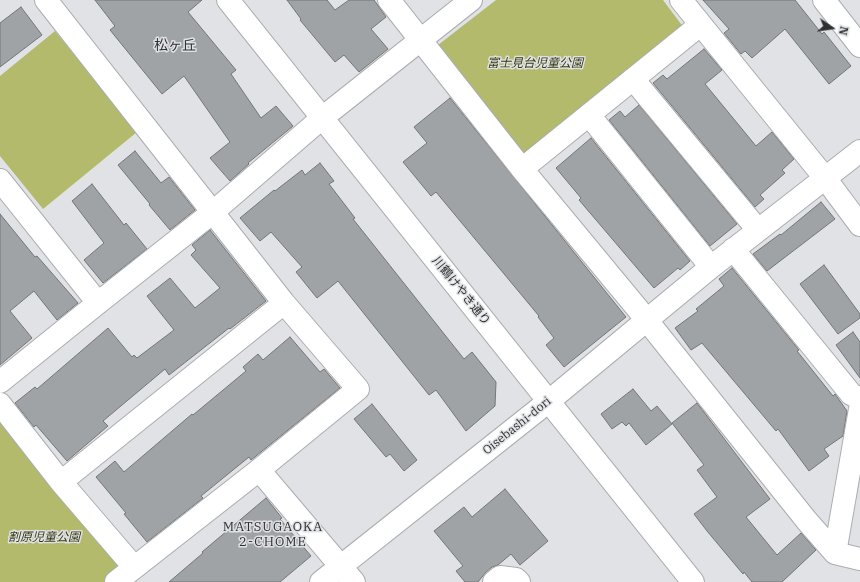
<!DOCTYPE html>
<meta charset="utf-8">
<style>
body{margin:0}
#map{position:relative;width:860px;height:582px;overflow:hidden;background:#e0e2e5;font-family:"IBM Plex Serif",serif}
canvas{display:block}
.north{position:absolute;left:812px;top:8px;width:40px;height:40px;-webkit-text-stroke:3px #e0e2e5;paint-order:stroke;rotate:103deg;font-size:11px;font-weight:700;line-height:16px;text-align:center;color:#2e2f30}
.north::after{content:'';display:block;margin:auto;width:14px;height:18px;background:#2e2f30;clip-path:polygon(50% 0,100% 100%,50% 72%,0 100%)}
</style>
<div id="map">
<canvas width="860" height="582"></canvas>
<div class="north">N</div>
</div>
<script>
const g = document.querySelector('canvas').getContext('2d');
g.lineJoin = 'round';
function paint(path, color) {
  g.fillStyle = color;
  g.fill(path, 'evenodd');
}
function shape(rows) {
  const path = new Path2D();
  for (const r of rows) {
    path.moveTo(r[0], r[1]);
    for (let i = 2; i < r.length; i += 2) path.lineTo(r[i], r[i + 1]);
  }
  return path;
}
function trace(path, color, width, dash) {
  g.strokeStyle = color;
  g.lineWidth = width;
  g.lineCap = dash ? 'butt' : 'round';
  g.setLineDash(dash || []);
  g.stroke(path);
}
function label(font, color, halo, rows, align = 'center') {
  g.font = font + ' "IBM Plex Serif","Noto Sans JP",serif';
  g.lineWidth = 3;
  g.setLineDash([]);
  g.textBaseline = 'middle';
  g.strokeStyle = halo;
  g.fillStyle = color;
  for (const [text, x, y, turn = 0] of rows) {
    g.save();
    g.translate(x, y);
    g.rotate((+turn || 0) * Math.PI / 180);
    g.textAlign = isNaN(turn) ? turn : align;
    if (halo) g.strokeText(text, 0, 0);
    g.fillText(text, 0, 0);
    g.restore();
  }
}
paint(shape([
 [496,0,663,0,684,28,524,154,438,45],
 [55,31,137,132,43,209,0,156,0,76],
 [0,416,125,566,105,582,0,582]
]), '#b3ba6b');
const building = shape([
 [95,0,202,0,188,12,236,70,231,74,261,118,276,106,293,126,248,163,249,164,230,181,210,158,230,142,184,76,162,94,110,30,115,26,95,0],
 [287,0,327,0,335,10,349,0,374,0,386,17,371,29,388,49,359,72,344,55,335,62,300,20,301,19,287,0],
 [703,0,795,0,822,34,824,32,851,66,829,84,785,29,752,58,745,51,741,54,724,33,729,29,703,0],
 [21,7,42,35,0,67,0,23,21,7],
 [704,49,722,70,705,84,756,146,772,132,794,159,782,170,785,173,760,195,764,199,755,207,653,83,663,75,667,79,704,49],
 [450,98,626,317,564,367,546,345,554,338,538,317,539,316,436,192,431,196,403,162,427,143,414,127,450,98],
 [639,105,737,224,710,246,609,120,620,111,625,117,639,105],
 [591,138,690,261,680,270,678,268,654,288,579,200,581,198,556,168,591,138],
 [135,151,161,183,169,177,195,210,170,230,149,205,150,204,118,165,135,151],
 [320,163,334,181,329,184,355,218,353,219,464,359,472,352,496,382,495,406,466,431,436,390,429,395,338,281,317,298,296,272,302,267,271,232,260,241,240,218,274,190,275,191,302,170,305,175,320,163],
 [92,184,124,225,126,223,147,249,103,283,84,260,104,243,72,201,92,184],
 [821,202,835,219,767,271,753,254,780,234,781,235,821,202],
 [0,214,35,257,37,256,78,303,57,320,34,291,10,311,32,338,0,365,0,214],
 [210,230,266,301,230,329,229,328,169,375,165,369,103,421,108,426,67,461,36,425,34,427,15,403,35,387,37,389,108,328,132,357,134,355,137,358,174,330,147,296,170,278,195,308,220,288,191,255,196,250,192,245,210,230],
 [824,265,860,314,860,318,838,334,800,284,824,265],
 [732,268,799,350,797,351,833,396,835,394,847,411,843,436,824,449,829,456,809,471,778,429,776,431,702,343,691,350,675,328,698,311,696,309,724,286,719,279,732,268],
 [853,332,860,342,860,378,836,345,853,332],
 [290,337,320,372,324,369,340,388,251,460,249,457,201,496,203,498,147,542,124,514,126,513,96,477,115,461,124,472,192,414,193,415,246,371,243,367,258,354,263,360,290,337],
 [633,389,651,411,657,406,672,424,646,445,629,423,626,426,622,422,612,429,601,414,633,389],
 [697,403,770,499,746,517,777,555,801,533,816,550,782,582,752,582,744,572,743,574,707,531,694,514,717,497,697,470,704,465,672,423,697,403],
 [372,404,417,460,404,471,390,454,386,457,354,419,372,404],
 [505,489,548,541,520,565,511,554,498,565,492,567,486,572,478,582,465,582,456,571,463,566,434,531,464,507,472,517,505,489],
 [266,498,282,518,280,519,311,556,280,582,169,582,203,553,202,552,266,498]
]);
paint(building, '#a0a3a5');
trace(building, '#737678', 1);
const minor = shape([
 [46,0,284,303,358,389,259,470,116,582],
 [228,0,693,582],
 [389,0,522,169,637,308,807,521,835,553,860,559],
 [681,0,825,178,860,225],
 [824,0,860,46],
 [633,79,758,230],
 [589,115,711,267],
 [522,169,700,25],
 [0,180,98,303],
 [733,249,851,394,860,399],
 [0,382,98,303,213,212,322,118,471,0],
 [0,404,61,482,134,567],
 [259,470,354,582],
 [61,482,284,303],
 [835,553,860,409],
 [321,582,549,401,711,267,860,151],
 [494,582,500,577,516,579,519,582]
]);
trace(minor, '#aaadaf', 24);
trace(minor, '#fff', 22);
label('italic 12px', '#353811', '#e0e2e5', [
 ["富士見台児童公園",535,64],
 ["割原児童公園",44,538]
]);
label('12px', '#2e2f30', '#e0e2e5', [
 ["川鶴けやき通り",461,291,51],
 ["Oisebashi-dori",517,426,-39]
]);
g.letterSpacing = '1px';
label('13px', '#2e2f30', '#e0e2e5', [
 ["MATSUGAOKA",273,527],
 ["2-CHOME",273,542]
]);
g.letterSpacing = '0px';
label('14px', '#2e2f30', '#e0e2e5', [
 ["松ヶ丘",175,46]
]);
</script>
